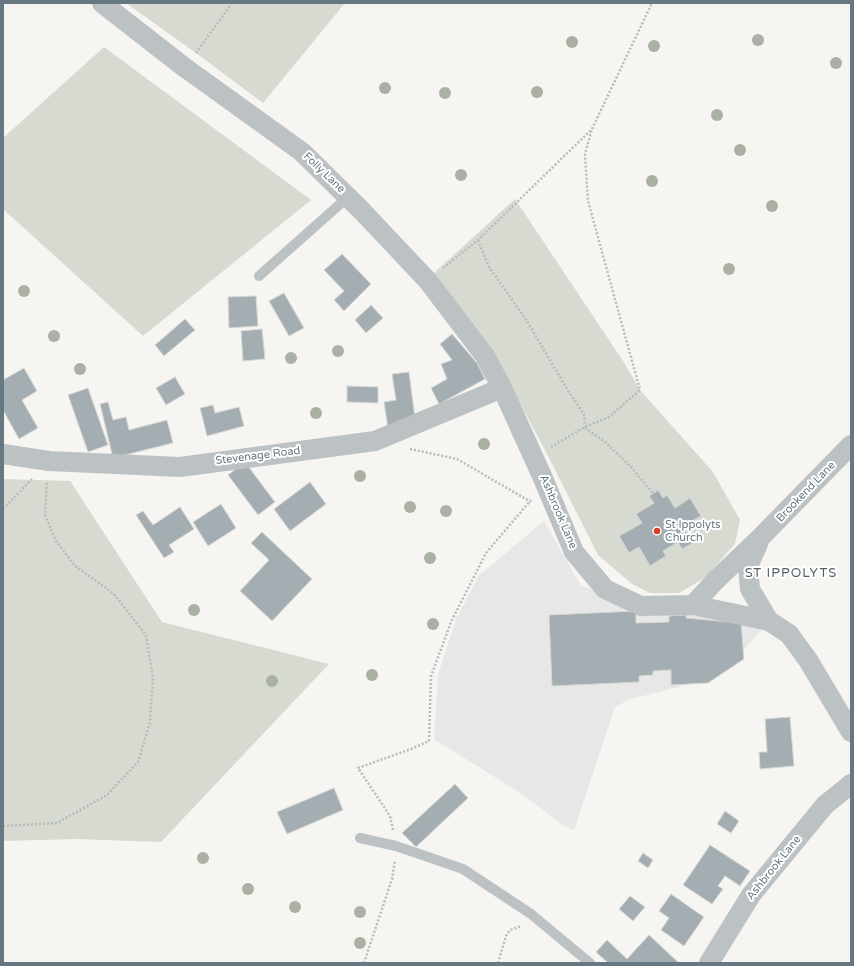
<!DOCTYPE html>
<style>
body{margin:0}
#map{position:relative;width:854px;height:966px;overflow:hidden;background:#f6f5f2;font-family:"Varela Round",sans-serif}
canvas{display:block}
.frame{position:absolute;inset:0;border:4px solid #667982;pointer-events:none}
</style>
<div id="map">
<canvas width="854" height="966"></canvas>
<div class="frame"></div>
</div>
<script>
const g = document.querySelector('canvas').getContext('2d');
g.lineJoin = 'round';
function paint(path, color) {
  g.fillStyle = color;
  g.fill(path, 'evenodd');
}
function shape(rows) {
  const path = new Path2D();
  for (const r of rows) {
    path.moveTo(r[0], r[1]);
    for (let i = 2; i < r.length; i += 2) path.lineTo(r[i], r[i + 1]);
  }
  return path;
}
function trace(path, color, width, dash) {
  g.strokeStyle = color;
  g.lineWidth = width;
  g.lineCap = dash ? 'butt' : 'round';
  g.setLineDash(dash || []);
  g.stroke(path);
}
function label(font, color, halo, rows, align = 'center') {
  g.font = font + ' "Varela Round",sans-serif';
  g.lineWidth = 4;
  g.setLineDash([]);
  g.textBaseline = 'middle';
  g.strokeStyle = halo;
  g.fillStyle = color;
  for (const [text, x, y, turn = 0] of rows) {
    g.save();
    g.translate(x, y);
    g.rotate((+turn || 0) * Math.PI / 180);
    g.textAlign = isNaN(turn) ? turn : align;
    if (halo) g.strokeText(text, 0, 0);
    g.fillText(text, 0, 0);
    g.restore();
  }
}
paint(shape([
 [544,521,581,586,604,593,762,629,739,655,716,674,676,688,630,699,615,707,574,830,564,826,525,796,434,739,438,675,456,619,480,573,481,574]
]), '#e6e7e6');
paint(shape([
 [126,3,345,3,263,103,196,53],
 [104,47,311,200,143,336,3,209,3,138],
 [515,199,623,361,640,390,713,472,740,520,735,544,706,577,679,593,650,593,632,584,598,555,545,450,492,352,434,273],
 [3,479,70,481,162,622,329,664,161,842,76,839,3,841]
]), '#d6dad1');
const building = shape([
 [342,254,371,284,344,311,334,300,344,291,324,270,342,254],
 [284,293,304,328,289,336,269,301,284,293],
 [256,296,258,326,229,328,228,297,256,296],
 [371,305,383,318,366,333,355,320,371,305],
 [185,319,195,330,164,356,155,345,185,319],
 [262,329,265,359,243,361,241,331,262,329],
 [452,334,477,363,485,379,439,404,431,388,447,379,441,364,452,360,440,344,452,334],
 [24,368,37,391,22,400,38,428,19,439,3,410,3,380,24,368],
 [409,372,416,426,388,429,384,402,396,400,392,374,409,372],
 [175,377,185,394,166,405,156,388,175,377],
 [347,386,378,387,378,403,347,402,347,386],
 [88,388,108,445,88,452,68,395,88,388],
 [108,402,113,420,126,417,129,430,167,420,173,443,113,458,100,404,108,402],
 [213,405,215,413,239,407,244,426,207,436,200,408,213,405],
 [245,462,275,502,258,515,228,475,245,462],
 [310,482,326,504,290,531,274,509,310,482],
 [658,490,663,498,667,495,675,508,690,498,701,516,683,526,693,543,682,549,678,542,663,551,666,556,650,566,639,547,629,553,619,536,642,523,636,514,654,503,649,496,658,490],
 [221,504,236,528,208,546,193,522,221,504],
 [180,507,194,529,169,545,174,552,164,558,136,515,143,511,153,525,180,507],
 [262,532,312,579,272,621,240,591,269,560,251,543,262,532],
 [636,611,636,623,669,622,669,616,686,615,686,618,741,623,744,659,708,683,671,685,671,670,653,671,653,675,639,676,639,682,552,686,549,615,636,611],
 [790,717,794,766,760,769,759,752,767,752,765,719,790,717],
 [455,784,468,798,416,847,402,833,455,784],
 [334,788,343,810,287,834,277,812,334,788],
 [725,811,739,821,731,833,717,824,725,811],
 [710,845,750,871,740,886,725,876,718,886,723,889,712,904,683,885,710,845],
 [643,853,653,860,648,868,638,861,643,853],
 [671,894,704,917,684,946,661,930,669,918,659,911,671,894],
 [630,896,645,907,633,921,619,909,630,896],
 [649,935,679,963,608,963,596,952,607,940,627,959,649,935]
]);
paint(building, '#a4aeb2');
trace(building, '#d7d7d5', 1);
trace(shape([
 [196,53,232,3],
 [478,240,489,267,527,321,567,389,584,414,585,427],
 [443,268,478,240,592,129,652,3],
 [585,428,604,441,631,467,653,493],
 [551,447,585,427,609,417,640,390,588,201,585,154,592,129],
 [410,449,457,459,531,502],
 [3,509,32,479],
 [3,826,57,823,107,795,138,762,150,722,153,678,146,635,113,593,75,566,56,541,45,515,47,481],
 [393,830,390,816,358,768,411,749,429,741,431,676,451,622,486,553,531,500],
 [364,963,392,879,395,860],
 [498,963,506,936,510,930,522,926]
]), '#b7bbbc', 2.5, [2, 2]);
trace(shape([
 [259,276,348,197],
 [360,838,396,846,463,869,531,914,590,963]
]), '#bcc2c4', 10);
trace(shape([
 [102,3,184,67,302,152,362,211,428,281,485,356,502,388,542,476,574,552,605,589,641,606,693,605,769,621,789,634,808,660,851,732],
 [3,454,49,461,180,467,375,441,502,388],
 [758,544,748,566,750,589,769,621],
 [693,605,715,581,760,538,851,445],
 [709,963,751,895,825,805,851,784]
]), '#bcc2c4', 20);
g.fillStyle = '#aab1a4';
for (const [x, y] of [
 [758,40],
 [572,42],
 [654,46],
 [836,63],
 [385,88],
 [537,92],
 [445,93],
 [717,115],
 [740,150],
 [461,175],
 [652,181],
 [772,206],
 [729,269],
 [24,291],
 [54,336],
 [338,351],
 [291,358],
 [80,369],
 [316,413],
 [484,444],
 [360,476],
 [410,507],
 [446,511],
 [430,558],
 [194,610],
 [433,624],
 [372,675],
 [272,681],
 [203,858],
 [248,889],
 [295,907],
 [360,912],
 [360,943]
]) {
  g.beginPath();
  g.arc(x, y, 6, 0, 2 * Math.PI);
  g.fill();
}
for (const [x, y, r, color] of [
 [657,531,4,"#dd3d2b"]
]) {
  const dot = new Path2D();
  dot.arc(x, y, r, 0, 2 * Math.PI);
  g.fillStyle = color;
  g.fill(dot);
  trace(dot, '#fff', 1.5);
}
label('11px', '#667982', '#fff', [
 ["Folly Lane",324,173,44],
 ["Stevenage Road",258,456,-7],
 ["Brookend Lane",806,492,-46],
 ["Ashbrook Lane",558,512,67],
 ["Ashbrook Lane",774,868,-51]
]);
label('11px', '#667982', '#fff', [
 ["St Ippolyts",665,525],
 ["Church",665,538]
], 'left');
g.letterSpacing = '1px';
label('13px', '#536168', '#fff', [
 ["ST IPPOLYTS",791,574]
]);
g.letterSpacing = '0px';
</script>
